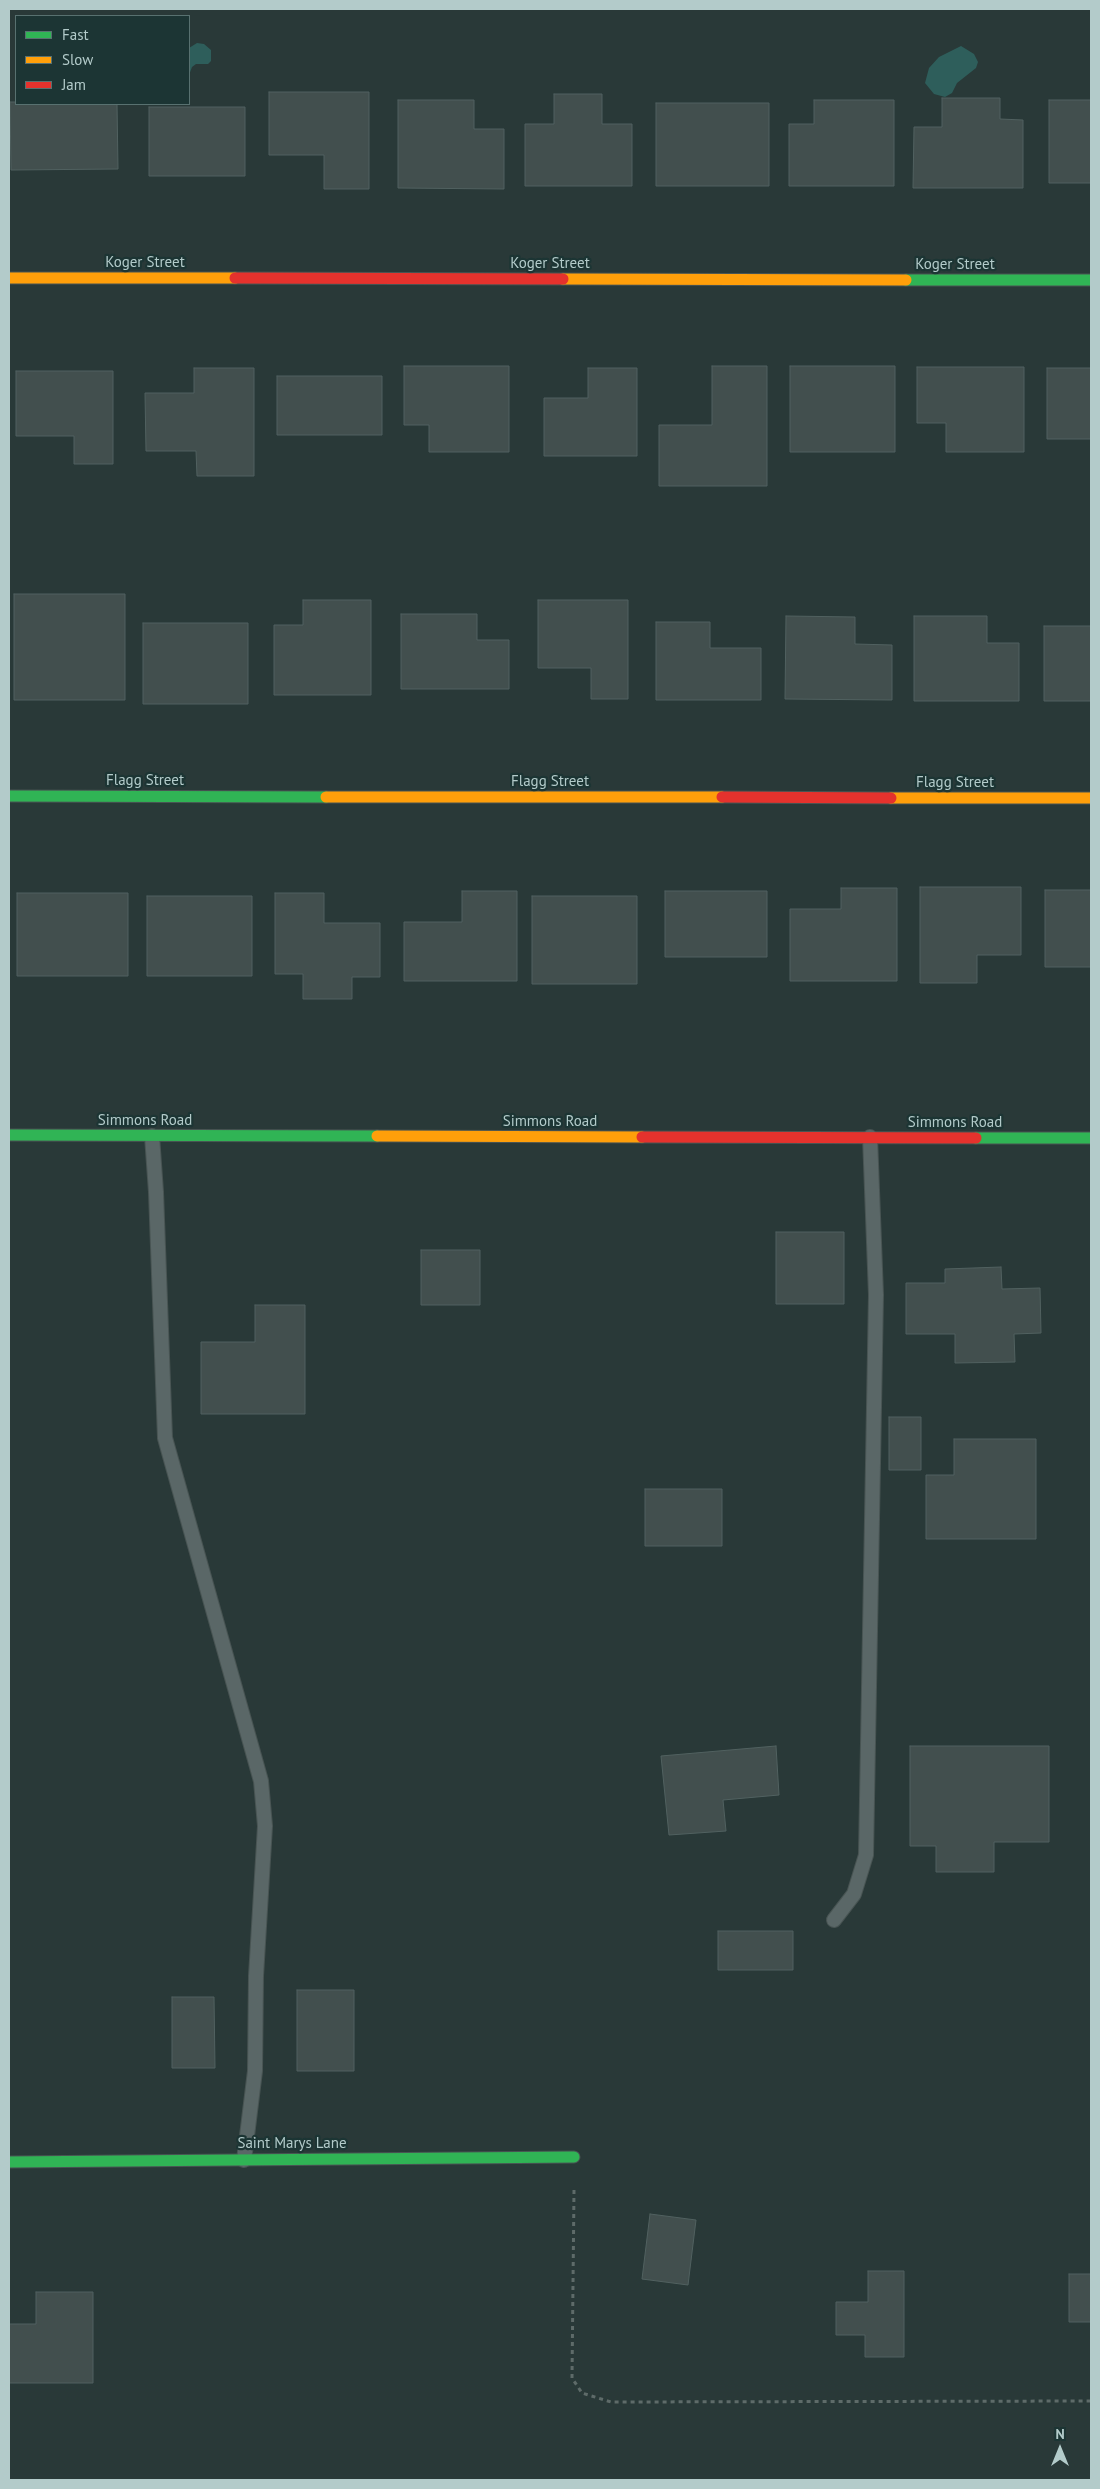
<!DOCTYPE html>
<style>
body{margin:0}
#map{position:relative;width:1100px;height:2489px;overflow:hidden;background:#293938;font-family:"PT Sans",sans-serif}
canvas{display:block}
.frame{position:absolute;inset:0;border:10px solid #b3cbca;pointer-events:none}
.legend{position:absolute;left:15px;top:15px;width:175px;height:90px;box-sizing:border-box;background:#1c3534;border:1px solid #587170;margin:0;padding:6px 9px;list-style:none;font-size:15px;color:#b3cbca}
.legend li{display:flex;align-items:center;gap:10px;height:25px}
.legend b{width:25px;border:1px solid #587170}
.north{position:absolute;left:1035px;top:2424px;width:50px;height:50px;-webkit-text-stroke:4px #1c3534;paint-order:stroke;rotate:0deg;font-size:14px;font-weight:700;line-height:20px;text-align:center;color:#b3cbca}
.north::after{content:'';display:block;margin:auto;width:18px;height:22px;background:#b3cbca;clip-path:polygon(50% 0,100% 100%,50% 72%,0 100%)}
</style>
<div id="map">
<canvas width="1100" height="2489"></canvas>
<div class="frame"></div>
<ul class="legend">
<li><b style="height:6px;background:#30b455"></b>Fast</li>
<li><b style="height:6px;background:#ff9f0a"></b>Slow</li>
<li><b style="height:6px;background:#e5322d"></b>Jam</li>
</ul>
<div class="north">N</div>
</div>
<script>
const g = document.querySelector('canvas').getContext('2d');
g.lineJoin = 'round';
function paint(path, color) {
  g.fillStyle = color;
  g.fill(path, 'evenodd');
}
function shape(rows) {
  const path = new Path2D();
  for (const r of rows) {
    path.moveTo(r[0], r[1]);
    for (let i = 2; i < r.length; i += 2) path.lineTo(r[i], r[i + 1]);
  }
  return path;
}
function trace(path, color, width, dash) {
  g.strokeStyle = color;
  g.lineWidth = width;
  g.lineCap = dash ? 'butt' : 'round';
  g.setLineDash(dash || []);
  g.stroke(path);
}
function label(font, color, halo, rows, align = 'center') {
  g.font = font + ' "PT Sans",sans-serif';
  g.lineWidth = 4.5;
  g.setLineDash([]);
  g.textBaseline = 'middle';
  g.strokeStyle = halo;
  g.fillStyle = color;
  for (const [text, x, y, turn = 0] of rows) {
    g.save();
    g.translate(x, y);
    g.rotate((+turn || 0) * Math.PI / 180);
    g.textAlign = isNaN(turn) ? turn : align;
    if (halo) g.strokeText(text, 0, 0);
    g.fillText(text, 0, 0);
    g.restore();
  }
}
paint(shape([
 [197,43,204,44,211,50,211,61,208,64,196,64,192,67,189,75,189,48],
 [961,46,974,54,978,62,976,68,957,83,952,93,945,97,934,94,925,83,929,68,939,57]
]), '#2e5e5b');
const building = shape([
 [269,92,369,92,369,189,324,189,324,155,269,155,269,92],
 [554,94,602,94,602,124,632,124,632,186,525,186,525,124,554,124,554,94],
 [942,98,1000,98,1000,119,1023,120,1023,188,913,188,914,127,942,127,942,98],
 [398,100,474,100,474,129,504,129,504,189,398,188,398,100],
 [814,100,894,100,894,186,789,186,789,124,814,124,814,100],
 [1049,100,1091,100,1091,183,1049,183,1049,100],
 [10,102,16,102,16,104,117,104,118,169,11,170,10,102],
 [656,103,769,103,769,186,656,186,656,103],
 [149,107,245,107,245,176,149,176,149,107],
 [404,366,509,366,509,452,429,452,429,425,404,425,404,366],
 [712,366,767,366,767,486,659,486,659,425,712,425,712,366],
 [790,366,895,366,895,452,790,452,790,366],
 [917,367,1024,367,1024,452,946,452,946,423,917,423,917,367],
 [194,368,254,368,254,476,197,476,196,451,146,451,145,393,194,393,194,368],
 [588,368,637,368,637,456,544,456,544,398,588,398,588,368],
 [1047,368,1091,368,1091,439,1047,439,1047,368],
 [16,371,113,371,113,464,74,464,74,436,16,436,16,371],
 [277,376,382,376,382,435,277,435,277,376],
 [14,594,125,594,125,700,14,700,14,594],
 [303,600,371,600,371,695,274,695,274,625,303,625,303,600],
 [538,600,628,600,628,699,591,699,591,668,538,668,538,600],
 [401,614,477,614,477,640,509,640,509,689,401,689,401,614],
 [786,616,855,617,855,644,892,645,892,700,785,699,786,616],
 [914,616,987,616,987,643,1019,643,1019,701,914,701,914,616],
 [656,622,710,622,710,648,761,648,761,700,656,700,656,622],
 [143,623,248,623,248,704,143,704,143,623],
 [1044,626,1091,626,1091,701,1044,701,1044,626],
 [920,887,1021,887,1021,955,977,955,977,983,920,983,920,887],
 [841,888,897,888,897,981,790,981,790,909,841,909,841,888],
 [1045,890,1091,890,1091,967,1045,967,1045,890],
 [462,891,517,891,517,981,404,981,404,922,462,922,462,891],
 [665,891,767,891,767,957,665,957,665,891],
 [17,893,128,893,128,976,17,976,17,893],
 [275,893,324,893,324,923,380,923,380,977,352,977,352,999,303,999,303,974,275,974,275,893],
 [147,896,252,896,252,976,147,976,147,896],
 [532,896,637,896,637,984,532,984,532,896],
 [776,1232,844,1232,844,1304,776,1304,776,1232],
 [421,1250,480,1250,480,1305,421,1305,421,1250],
 [1001,1267,1002,1289,1040,1288,1041,1333,1014,1334,1015,1362,955,1363,955,1334,906,1334,906,1283,945,1283,945,1269,1001,1267],
 [255,1305,305,1305,305,1414,201,1414,201,1342,255,1342,255,1305],
 [889,1417,921,1417,921,1470,889,1470,889,1417],
 [954,1439,1036,1439,1036,1539,926,1539,926,1475,954,1475,954,1439],
 [645,1489,722,1489,722,1546,645,1546,645,1489],
 [776,1746,779,1795,723,1800,726,1831,669,1835,661,1756,776,1746],
 [910,1746,1049,1746,1049,1842,994,1842,994,1872,936,1872,936,1846,910,1846,910,1746],
 [718,1931,793,1931,793,1970,718,1970,718,1931],
 [297,1990,354,1990,354,2071,297,2071,297,1990],
 [172,1997,214,1997,215,2068,172,2068,172,1997],
 [650,2214,696,2220,688,2285,642,2279,650,2214],
 [868,2271,904,2271,904,2357,865,2357,865,2335,836,2335,836,2302,868,2302,868,2271],
 [1069,2274,1091,2274,1091,2322,1069,2322,1069,2274],
 [36,2292,93,2292,93,2383,9,2383,9,2324,36,2324,36,2292]
]);
paint(building, '#424f4e');
trace(building, '#516160', 1);
const lane = shape([
 [152,1136,156,1192,165,1438,261,1781,265,1826,256,1976,255,2071,244,2160],
 [834,1920,854,1894,866,1855,876,1295,870,1137]
]);
const fast = shape([
 [906,280,1091,280],
 [9,796,326,797],
 [9,1135,377,1136],
 [976,1138,1091,1138],
 [9,2162,574,2157]
]);
const slow = shape([
 [9,278,235,278],
 [563,279,906,280],
 [326,797,722,797],
 [891,798,1091,798],
 [377,1136,642,1137]
]);
const jam = shape([
 [235,278,563,279],
 [722,797,891,798],
 [642,1137,976,1138]
]);
trace(lane, '#485453', 16);
trace(fast, '#485453', 13);
trace(slow, '#485453', 13);
trace(jam, '#485453', 13);
trace(shape([
 [574,2190,572,2378,582,2393,611,2402,1091,2401]
]), '#5e6b69', 3, [4, 4]);
trace(lane, '#5a6767', 14);
trace(fast, '#30b455', 11);
trace(slow, '#ff9f0a', 11);
trace(jam, '#e5322d', 11);
label('15px', '#b3cbca', '#1c3534', [
 ["Koger Street",145,263],
 ["Koger Street",550,264],
 ["Koger Street",955,265],
 ["Flagg Street",145,781],
 ["Flagg Street",550,782],
 ["Flagg Street",955,783],
 ["Simmons Road",145,1121],
 ["Simmons Road",550,1122],
 ["Simmons Road",955,1123],
 ["Saint Marys Lane",292,2144]
]);
</script>
